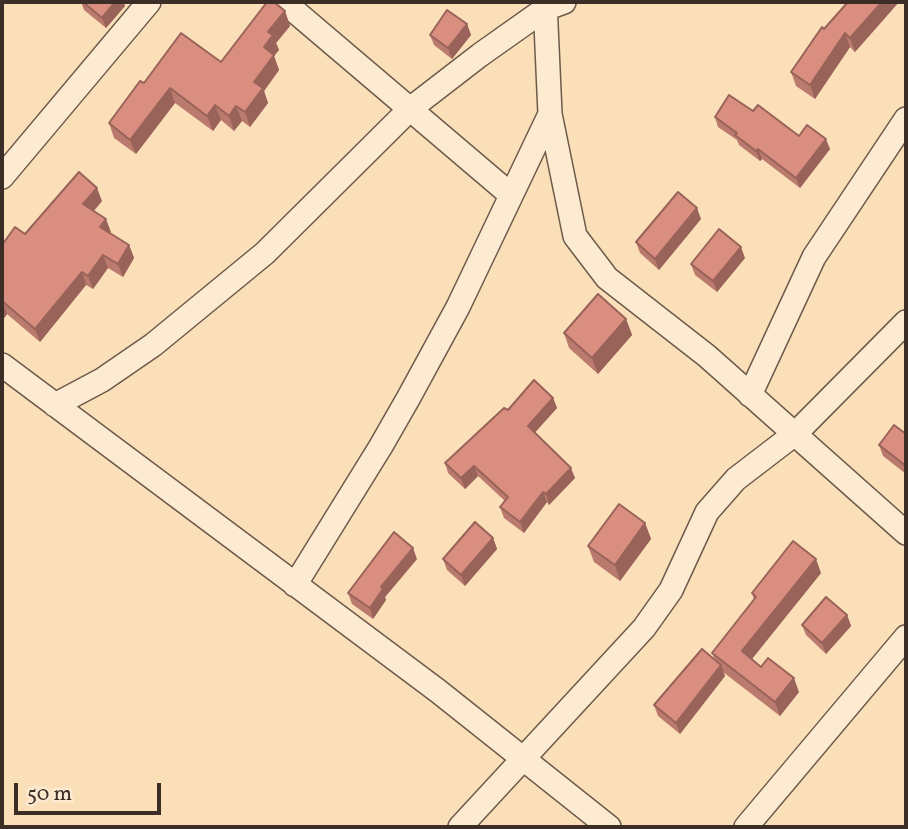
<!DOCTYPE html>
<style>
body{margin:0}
#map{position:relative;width:908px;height:829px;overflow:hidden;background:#fbdfb8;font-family:Vollkorn,serif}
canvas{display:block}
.frame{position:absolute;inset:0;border:4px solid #3c2e27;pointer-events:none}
.scale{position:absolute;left:14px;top:783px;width:147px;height:32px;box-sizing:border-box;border:4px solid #3c2e27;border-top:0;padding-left:9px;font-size:21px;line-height:24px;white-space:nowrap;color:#3c2e27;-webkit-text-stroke:5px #fcead1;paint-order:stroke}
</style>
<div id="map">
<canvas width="908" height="829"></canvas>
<div class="frame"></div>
<div class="scale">50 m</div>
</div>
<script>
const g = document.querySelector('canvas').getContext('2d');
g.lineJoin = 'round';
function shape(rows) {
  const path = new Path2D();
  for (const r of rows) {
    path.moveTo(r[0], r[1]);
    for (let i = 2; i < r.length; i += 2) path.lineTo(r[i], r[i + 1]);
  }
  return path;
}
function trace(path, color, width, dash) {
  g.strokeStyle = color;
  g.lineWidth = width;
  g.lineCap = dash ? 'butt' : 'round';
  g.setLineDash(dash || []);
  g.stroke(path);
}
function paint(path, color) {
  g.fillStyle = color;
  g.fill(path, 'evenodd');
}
const minor = shape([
 [284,2,511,195],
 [545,2,550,114,575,236,607,278,707,356,906,533],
 [2,177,149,2],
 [2,365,438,691,609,827],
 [750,395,814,257,906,119],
 [55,405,102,380,153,345,265,253,410,109,480,55,545,9,564,2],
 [295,585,381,446,409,397,458,307,550,114],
 [460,827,644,628,671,590,707,512,736,479,796,433,906,322],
 [746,827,906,637]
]);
trace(minor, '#6c5a4b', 26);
trace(minor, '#fcead1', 23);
paint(shape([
 [81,2,123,2,125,6,106,28,84,10],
 [848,2,899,2,855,52,850,47,815,99,796,86,791,72,824,29],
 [285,11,290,26,276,43,279,50,274,56,279,70,264,91,268,103,250,127,242,121,234,131,221,120,213,131,175,103,136,154,114,138,109,123,144,83,221,62],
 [467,24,471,35,452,59,434,45,430,35],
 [753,111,799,136,830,149,800,188,762,159,760,161,739,145,737,140,718,127,715,117],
 [102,201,94,211,111,232,110,233,129,245,134,258,123,277,108,268,93,289,86,285,40,342,7,314,2,321,2,245],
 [701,219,659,270,640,253,636,242],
 [745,258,717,292,695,275,691,264],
 [626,319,632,335,598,374,569,348,564,333],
 [553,398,557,408,535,432,575,478,549,505,547,502,524,533,504,518,500,507,505,501,478,476,465,489,448,473,445,463,508,410],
 [906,433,906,474,883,456,879,445],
 [645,523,651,539,620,581,594,562,588,546],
 [493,538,497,549,465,586,447,570,443,559],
 [417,559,385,597,386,600,373,619,352,604,348,593],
 [821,573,752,659,761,667,799,692,780,716,723,672,725,676,680,734,658,716,654,705,715,660,712,653,754,600,752,593],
 [847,615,851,626,826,654,806,635,802,625]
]), '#bb7a6e');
paint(shape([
 [115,2,123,2,125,6,106,28,102,18],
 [882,2,899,2,855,52,850,38],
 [285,11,290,26,276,43,279,50,274,56,279,70,264,91,268,103,250,127,245,112,268,32],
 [467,24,471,35,452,59,448,48],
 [845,33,850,47,815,99,810,85],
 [170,88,175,103,136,154,130,140],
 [215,105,221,120,213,131,207,116],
 [236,106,242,121,234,131,229,116],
 [826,139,830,149,800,188,796,178],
 [758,149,762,159,760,161,756,151],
 [97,188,102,201,88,217,83,204],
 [697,208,701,219,659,270,655,259],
 [106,219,111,232,105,240,100,227],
 [129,245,134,258,123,277,118,264],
 [741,247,745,258,717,292,713,281],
 [103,255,108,268,93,289,88,276],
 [82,272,86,285,40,342,35,329],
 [2,301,7,314,2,321],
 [626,319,632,335,598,374,592,358],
 [553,398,557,408,532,436,528,426],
 [474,466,478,476,465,489,461,478],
 [571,468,575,478,549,505,546,494],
 [543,492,547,502,524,533,520,522],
 [645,523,651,539,620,581,615,565],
 [493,538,497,549,465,586,461,575],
 [413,548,417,559,385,597,386,600,373,619,370,608,381,587],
 [816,559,821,573,747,665,742,651],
 [847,615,851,626,826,654,822,643],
 [721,665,725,676,680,734,676,723],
 [794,678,799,692,780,716,775,702]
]), '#99635a');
const building = shape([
 [83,2,115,2,102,18,83,2],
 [267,2,274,2,285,11,268,32,273,35,264,47,274,55,254,82,263,88,245,112,236,106,229,116,215,105,207,116,170,88,130,140,109,123,140,81,144,83,181,33,221,62,267,2],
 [848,2,882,2,850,38,845,33,810,85,791,72,822,27,824,29,848,2],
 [447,10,467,24,448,48,430,35,447,10],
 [729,95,753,111,758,105,799,136,807,125,826,139,796,178,758,149,756,151,735,135,737,133,715,117,729,95],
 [79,172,97,188,83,204,106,219,100,227,129,245,118,264,103,255,88,276,82,272,35,329,2,301,2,245,15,227,25,234,79,172],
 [678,192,697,208,655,259,636,242,678,192],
 [719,229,741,247,713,281,691,264,719,229],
 [598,294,626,319,592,358,564,333,598,294],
 [534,380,553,398,528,426,571,468,546,494,543,492,520,522,500,507,508,497,474,466,461,478,445,463,504,408,508,410,534,380],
 [894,425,906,434,906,433,906,466,879,445,894,425],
 [619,504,645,523,615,565,588,546,619,504],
 [475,522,493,538,461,575,443,559,475,522],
 [394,532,413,548,381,587,383,589,370,608,348,593,394,532],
 [793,541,816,559,742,651,761,667,768,658,794,678,775,702,712,653,756,597,752,593,793,541],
 [826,597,847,615,822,643,802,625,826,597],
 [702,649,721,665,676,723,654,705,702,649]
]);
paint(building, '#da8e80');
trace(building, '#99635a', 2);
</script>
